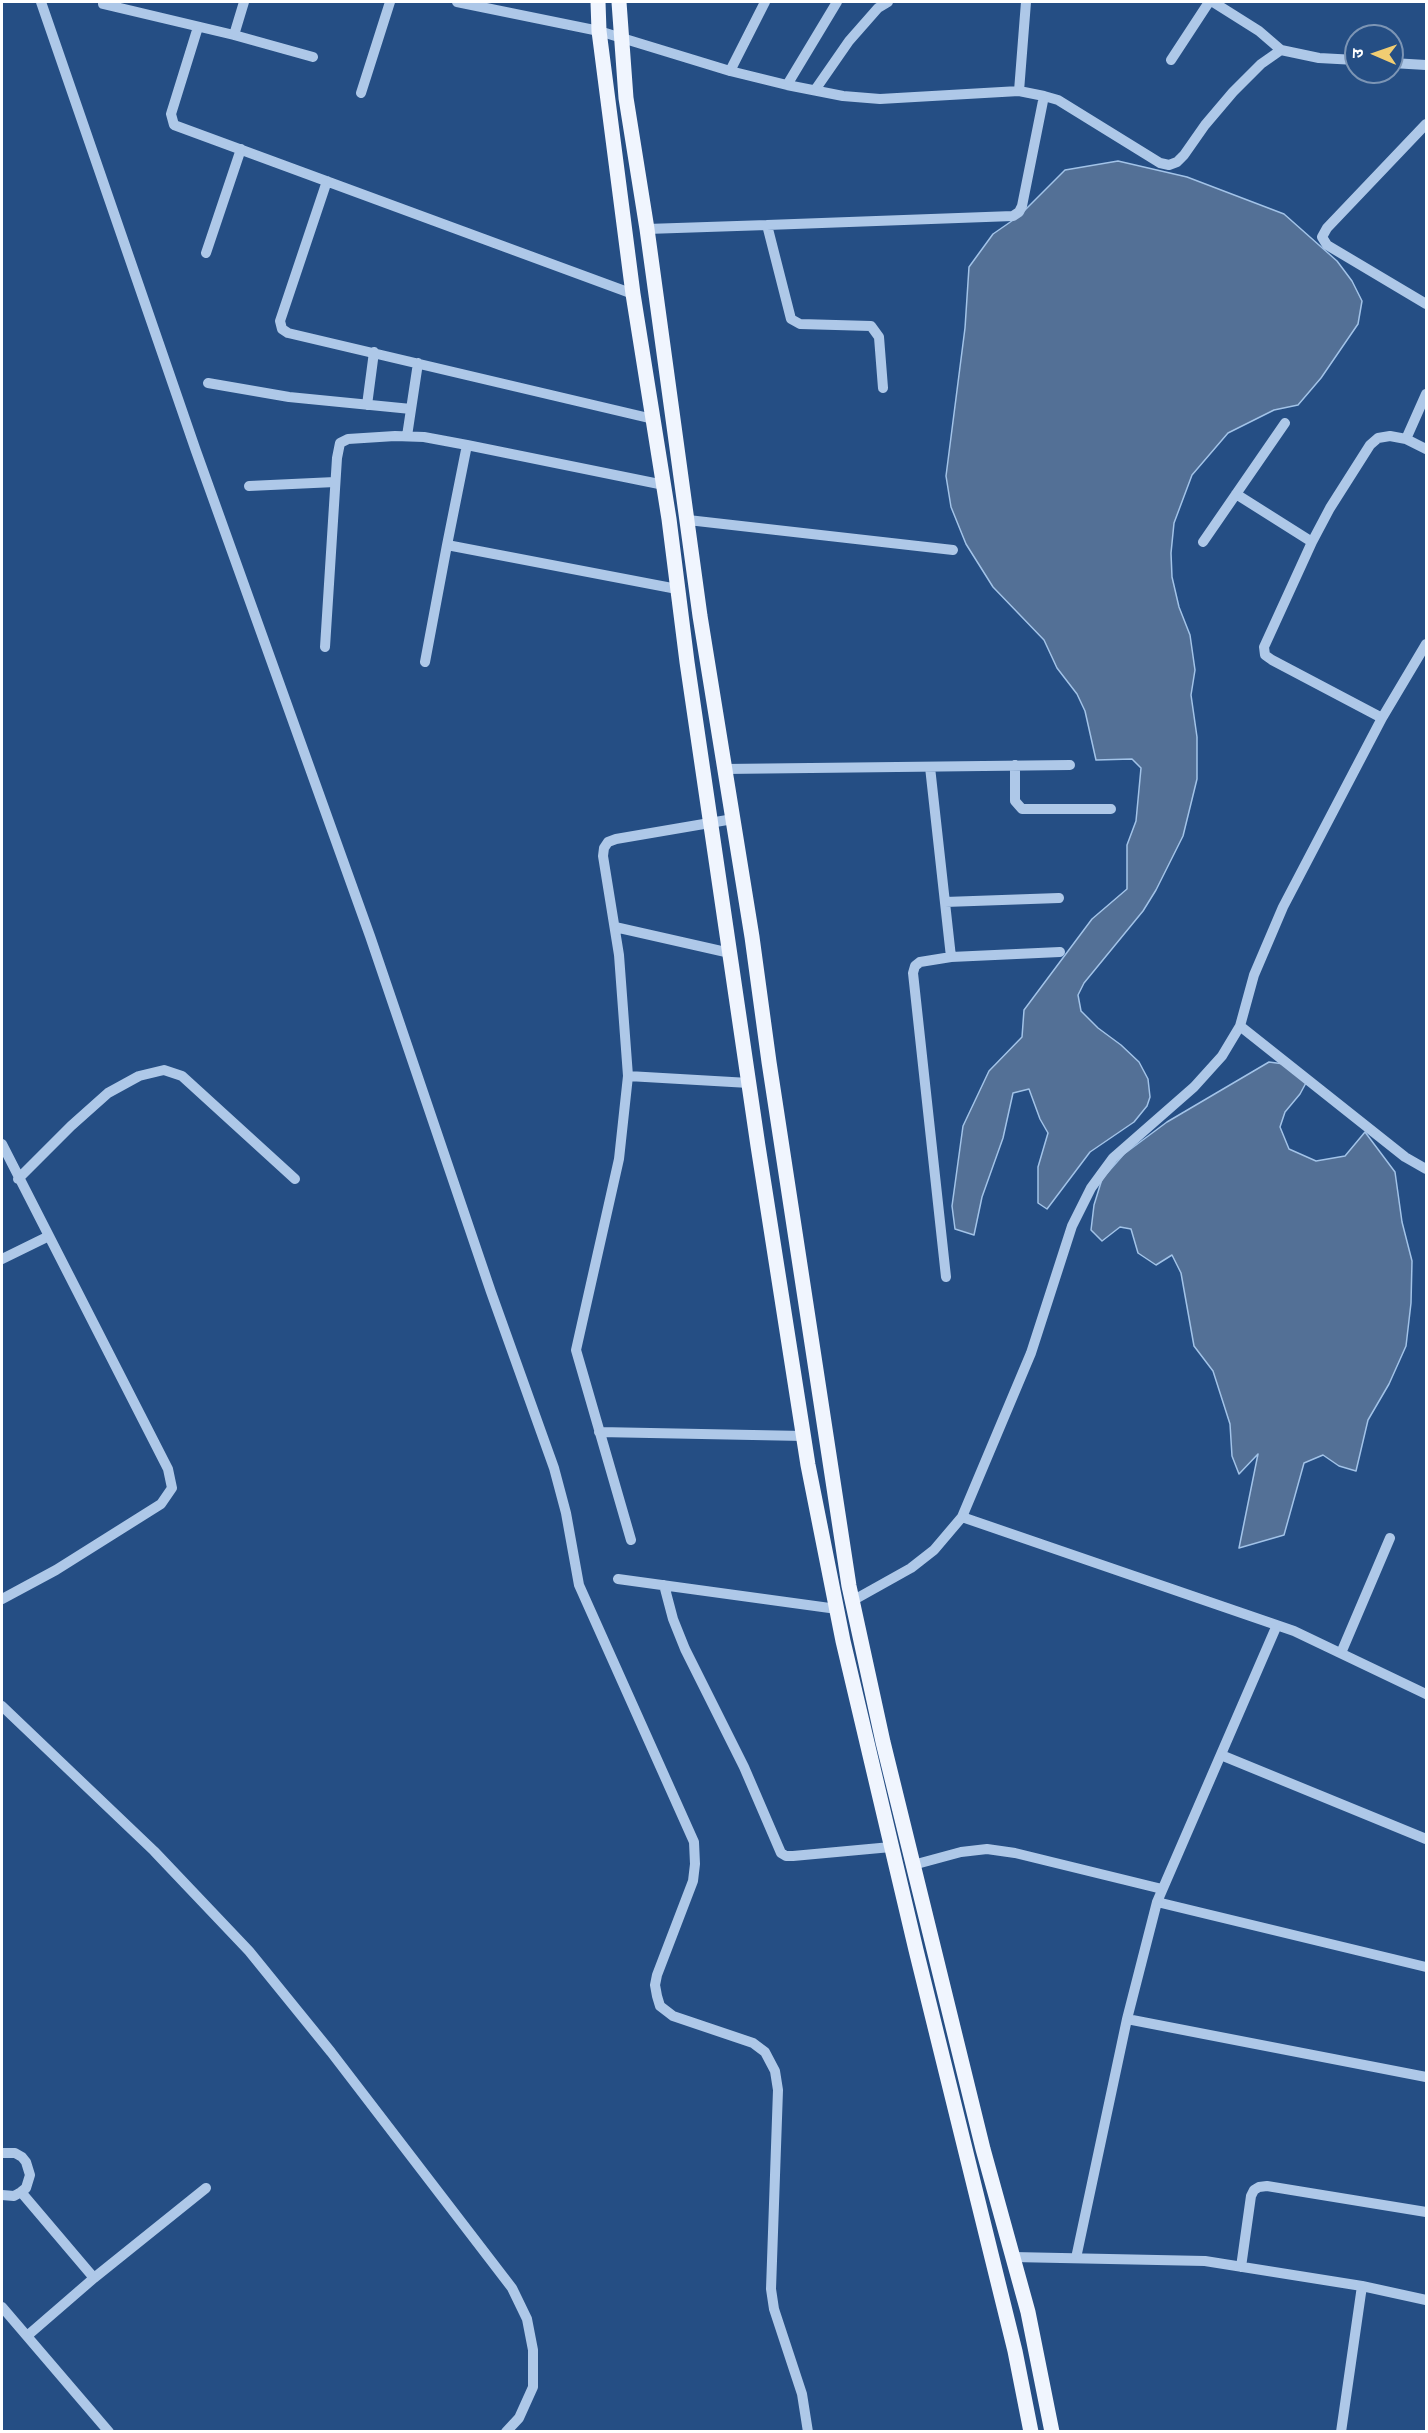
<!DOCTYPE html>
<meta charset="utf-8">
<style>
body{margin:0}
#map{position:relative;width:1428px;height:2433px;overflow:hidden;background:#254e84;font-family:"DejaVu Sans","Noto Sans Devanagari",sans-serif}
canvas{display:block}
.frame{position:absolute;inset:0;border:3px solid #fff;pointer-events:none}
.north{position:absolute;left:1344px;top:24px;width:60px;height:60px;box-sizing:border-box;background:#254e84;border:2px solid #7c95b5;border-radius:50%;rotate:272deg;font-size:16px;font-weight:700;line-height:24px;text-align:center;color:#fff}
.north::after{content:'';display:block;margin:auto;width:21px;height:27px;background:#f1cd72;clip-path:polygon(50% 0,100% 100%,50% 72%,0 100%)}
</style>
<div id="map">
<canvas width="1428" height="2433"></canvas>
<div class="frame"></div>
<div class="north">उ</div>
</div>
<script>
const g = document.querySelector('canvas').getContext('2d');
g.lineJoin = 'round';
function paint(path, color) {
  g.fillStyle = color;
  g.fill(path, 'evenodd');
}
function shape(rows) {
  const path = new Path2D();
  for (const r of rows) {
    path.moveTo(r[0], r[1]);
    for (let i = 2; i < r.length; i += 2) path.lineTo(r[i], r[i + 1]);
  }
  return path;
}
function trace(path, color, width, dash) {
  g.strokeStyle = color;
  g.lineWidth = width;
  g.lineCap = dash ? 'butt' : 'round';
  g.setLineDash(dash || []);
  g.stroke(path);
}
const water = shape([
 [1118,161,1187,177,1284,214,1337,261,1352,281,1362,301,1358,324,1321,378,1298,405,1274,410,1228,433,1192,475,1174,523,1171,553,1172,577,1179,607,1190,635,1195,670,1191,695,1197,737,1197,779,1183,836,1156,890,1143,911,1084,983,1078,995,1081,1011,1098,1028,1121,1045,1139,1062,1148,1079,1150,1097,1147,1106,1134,1122,1090,1152,1047,1209,1038,1203,1038,1167,1048,1133,1040,1119,1029,1089,1013,1093,1003,1138,982,1197,974,1235,955,1229,952,1206,963,1126,989,1071,1022,1037,1024,1010,1092,919,1127,889,1127,845,1136,821,1141,768,1132,759,1096,760,1085,711,1077,694,1057,668,1044,640,993,587,966,544,951,507,946,476,965,328,969,267,993,234,1019,216,1065,170,1118,161],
 [1269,1062,1284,1064,1307,1081,1300,1094,1285,1112,1280,1127,1289,1149,1316,1161,1345,1156,1365,1132,1395,1172,1402,1222,1412,1261,1411,1303,1406,1346,1389,1384,1368,1420,1356,1471,1339,1466,1323,1455,1304,1463,1284,1535,1239,1548,1258,1454,1239,1474,1232,1456,1230,1424,1213,1371,1194,1346,1181,1273,1172,1255,1156,1265,1138,1253,1131,1229,1120,1227,1102,1241,1091,1230,1094,1205,1102,1179,1124,1154,1167,1122,1269,1062]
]);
paint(water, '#537096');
trace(water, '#a2c3e8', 1.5);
trace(shape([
 [41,2,196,451,370,936,491,1292,554,1468,566,1513,579,1585,694,1842,695,1864,693,1881,657,1975,655,1985,657,1996,660,2006,673,2016,753,2043,765,2052,775,2071,778,2090,771,2289,774,2309,802,2394,808,2432],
 [457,2,599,31,730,71,787,85,843,96,880,99,1019,91,1044,96,1058,100,1160,163,1169,165,1177,162,1184,155,1205,125,1233,92,1261,64,1281,50],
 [1213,2,1259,31,1281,50,1319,58,1356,60],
 [103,4,234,35,313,57],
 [198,27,171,114,174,125,633,294],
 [234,35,244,2],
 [1171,60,1209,2],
 [1392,63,1426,65],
 [730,71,765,2],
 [787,85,837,2],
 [815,90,849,41,878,8,888,2],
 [1019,91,1026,2],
 [361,93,390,2],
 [1426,124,1327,228,1322,237,1327,245,1426,304],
 [327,181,280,321,282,329,288,333,653,419],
 [767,225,1013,216,1019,212,1022,206,1044,96],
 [647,229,767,225,791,319,800,324,871,326,879,337,883,388],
 [206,253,241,149],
 [208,383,289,397,411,409],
 [367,405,374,352],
 [407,436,418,363],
 [1406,439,1426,394],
 [664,485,467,445,447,545,677,589],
 [249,486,335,482],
 [1236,494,1312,542],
 [688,520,953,550],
 [1203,542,1285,423],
 [1426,644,1382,718,1283,907,1254,975,1240,1026,1222,1056,1194,1087,1113,1158,1091,1188,1072,1226,1031,1353,962,1517,1294,1631,1426,1694],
 [325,647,337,458,340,443,348,439,395,436,424,437,467,445],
 [425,662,447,545],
 [1382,718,1272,660,1265,655,1264,647,1312,542,1330,508,1370,445,1378,438,1390,436,1406,439,1426,449],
 [1015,765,1015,801,1022,809,1111,809],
 [930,767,951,957,1060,952],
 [724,769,1070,765],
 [733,819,616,839,608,842,604,848,603,856,619,955,628,1076,749,1083],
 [945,902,1059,898],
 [615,927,730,953],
 [1240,1026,1405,1157,1426,1169],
 [628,1076,619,1159,576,1350,631,1540],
 [2,1144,168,1469,172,1488,161,1504,56,1570,2,1599],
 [18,1179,71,1126,108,1093,139,1076,164,1070,182,1076,295,1179],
 [2,1259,49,1236],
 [946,1277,913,973,915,966,920,962,951,957],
 [599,1432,804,1436],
 [618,1579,837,1609],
 [664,1585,673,1619,685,1649,744,1767,781,1853,786,1856,793,1856,891,1847],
 [852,1601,911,1568,934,1550,962,1517],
 [1341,1653,1390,1538],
 [2,1706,154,1851,249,1951,331,2052,512,2288,527,2319,533,2350,533,2387,519,2418,506,2432],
 [1221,1755,1426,1839],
 [913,1865,961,1852,987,1849,1015,1853,1162,1889],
 [1157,1902,1426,1967],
 [1127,2019,1426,2077],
 [2,2153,15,2153,22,2157,26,2162,30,2175,26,2188,21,2192,14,2196,2,2195],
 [21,2192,94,2278],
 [1013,2257,1205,2261,1362,2286,1426,2300],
 [1076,2258,1127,2019,1157,1902,1277,1625],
 [1241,2267,1251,2196,1254,2190,1259,2187,1267,2186,1426,2212],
 [2,2307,109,2432],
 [27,2336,94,2278,206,2188],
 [1341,2432,1362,2286]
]), '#aec8e8', 10);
trace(shape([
 [598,2,599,31,633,294,669,519,687,662,758,1146,808,1465,843,1641,916,1950,1015,2351,1031,2432],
 [619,2,626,98,647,229,700,616,752,937,769,1062,849,1586,883,1742,983,2149,1028,2312,1052,2432]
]), '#f0f5fe', 15);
</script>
